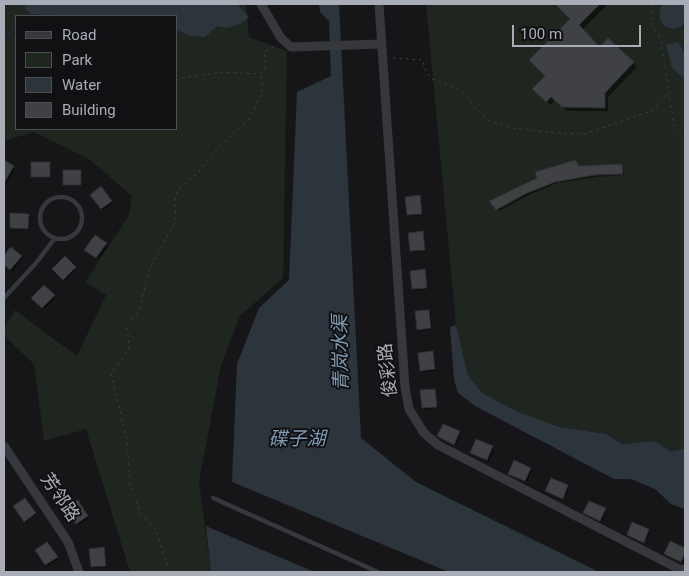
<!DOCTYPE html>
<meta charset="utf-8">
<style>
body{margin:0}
#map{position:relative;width:689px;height:576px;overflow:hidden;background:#161618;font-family:Roboto,sans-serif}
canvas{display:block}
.frame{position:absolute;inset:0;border:5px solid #a8adb8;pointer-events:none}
.legend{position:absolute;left:15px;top:15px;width:162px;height:115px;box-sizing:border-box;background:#111113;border:1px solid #4d4f55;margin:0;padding:6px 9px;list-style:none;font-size:15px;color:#a8adb8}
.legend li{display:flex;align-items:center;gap:10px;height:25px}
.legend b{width:25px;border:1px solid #4d4f55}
.scale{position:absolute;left:512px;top:25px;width:129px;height:22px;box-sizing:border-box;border:2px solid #a8adb8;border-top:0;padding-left:6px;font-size:15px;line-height:18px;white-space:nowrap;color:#a8adb8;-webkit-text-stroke:4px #111113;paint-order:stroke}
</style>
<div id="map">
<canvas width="689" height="576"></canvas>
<div class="frame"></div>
<ul class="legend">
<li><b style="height:6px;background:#37383d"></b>Road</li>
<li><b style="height:14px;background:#1e261f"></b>Park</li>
<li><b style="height:14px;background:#2c353c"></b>Water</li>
<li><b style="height:14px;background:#404145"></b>Building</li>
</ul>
<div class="scale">100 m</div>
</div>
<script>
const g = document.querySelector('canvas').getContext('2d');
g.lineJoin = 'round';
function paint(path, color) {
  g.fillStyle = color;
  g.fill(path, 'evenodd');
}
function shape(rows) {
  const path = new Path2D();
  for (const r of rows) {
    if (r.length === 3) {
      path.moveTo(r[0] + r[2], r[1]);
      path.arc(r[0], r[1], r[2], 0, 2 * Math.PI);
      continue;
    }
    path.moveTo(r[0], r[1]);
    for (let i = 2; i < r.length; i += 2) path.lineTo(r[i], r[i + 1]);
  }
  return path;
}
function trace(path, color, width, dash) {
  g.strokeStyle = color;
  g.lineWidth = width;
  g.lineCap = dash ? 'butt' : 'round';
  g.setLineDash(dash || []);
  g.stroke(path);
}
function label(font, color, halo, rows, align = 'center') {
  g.font = font + ' Roboto,"Noto Sans SC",sans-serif';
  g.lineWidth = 4;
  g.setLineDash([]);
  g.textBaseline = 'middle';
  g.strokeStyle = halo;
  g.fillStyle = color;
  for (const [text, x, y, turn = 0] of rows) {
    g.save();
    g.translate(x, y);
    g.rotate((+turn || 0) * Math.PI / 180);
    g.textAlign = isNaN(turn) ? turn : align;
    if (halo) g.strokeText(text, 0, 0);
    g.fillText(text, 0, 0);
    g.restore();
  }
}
paint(shape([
 [4,4,246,4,249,37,287,51,283,278,240,316,221,365,199,482,211,572,130,572,86,429,44,441,34,364,4,336,4,328,15,310,77,356,106,295,85,282,128,217,132,196,89,159,34,132,4,141],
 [16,16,176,16,176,129,16,129],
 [426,4,663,4,660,8,682,26,685,20,685,53,678,42,672,68,685,80,685,449,670,451,655,441,622,444,607,434,559,427,516,411,481,392,468,375,456,325]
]), '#1e261f');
paint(shape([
 [23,4,237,4,249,17,240,24,227,28,217,26,205,37,190,36,176,29,176,16,71,16,30,14],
 [319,4,339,4,361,438,416,482,599,572,449,572,232,482,237,364,259,308,289,280,297,92,331,76,329,21,320,12],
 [663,4,685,4,685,20,682,26,673,29,664,26,660,19,660,8],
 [678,42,685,53,685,80,672,68,666,45],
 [456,325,468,375,481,392,516,411,559,427,607,434,622,444,655,441,670,451,685,449,685,509,671,504,655,489,631,479,614,479,475,406,458,393,454,379,450,327],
 [206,526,248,544,315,572,211,572]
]), '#2c353c');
paint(shape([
 [556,4,608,4,582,30,600,48,608,40,637,67,608,97,608,111,567,111,556,100,550,105,534,89,546,76,572,19],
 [4,162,15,169,6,183,4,181],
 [49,163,51,165,51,178,34,178,32,176],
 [622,165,623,167,624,175,596,177,557,183,529,195,499,211,491,202,581,172],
 [81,171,82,173,82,186,66,186,64,184],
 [103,189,113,203,103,210,91,195],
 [419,197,421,198,423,215,410,216,408,215],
 [28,215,30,217,29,230,13,229,11,227],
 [423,233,424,234,426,251,413,252,412,251],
 [106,244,108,246,98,259,87,251],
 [11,248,23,258,12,271,4,264,4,257],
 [65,258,76,269,65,280,54,269],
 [424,271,426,272,428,289,415,290,413,289],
 [44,286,55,298,44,309,33,298],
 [429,311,431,313,432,329,420,331,418,329],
 [432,352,434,354,436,371,423,372,421,370],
 [435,390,436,391,438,408,425,410,424,408,422,391],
 [459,432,461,434,456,445,440,438],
 [492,447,494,449,489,461,473,454],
 [530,469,532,470,527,482,511,475],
 [552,480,569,488,564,500,547,491],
 [27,501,36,515,26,522,25,521],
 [79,503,89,518,79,525,67,509],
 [605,509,606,511,602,522,586,514],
 [633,524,650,532,645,543,628,535],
 [671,543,685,549,685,558,683,563,666,554],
 [49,545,58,559,48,566,37,550],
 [103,548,105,550,107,567,94,568,93,567]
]), '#0007');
const building = shape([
 [555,4,600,4,579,25,600,47,608,38,634,62,605,93,605,108,562,107,551,97,546,102,532,89,545,76,529,60,570,19,555,4],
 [4,160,14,166,4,183,4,160],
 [575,160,579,166,622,164,623,174,594,175,555,182,527,193,496,210,489,201,537,178,535,172,575,160],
 [31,162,50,162,50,177,31,177,31,162],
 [63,170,81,170,81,185,63,185,63,170],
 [101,186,112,201,101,209,90,195,101,186],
 [420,195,422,214,407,215,405,197,420,195],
 [10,213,29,214,28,229,10,228,10,213],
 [423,231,425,250,410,251,408,233,423,231],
 [95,235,107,243,96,258,84,250,95,235],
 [11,247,22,256,10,270,4,265,4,255,11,247],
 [65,256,76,267,63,280,52,269,65,256],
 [425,269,427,288,412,289,410,271,425,269],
 [44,285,55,295,42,308,31,298,44,285],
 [429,310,431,328,417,330,415,311,429,310],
 [433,351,435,369,420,371,418,353,433,351],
 [435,389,437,407,422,408,420,390,435,389],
 [443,424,460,431,454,445,437,436,443,424],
 [476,439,493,446,487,460,470,453,476,439],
 [514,460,531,468,525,481,508,474,514,460],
 [551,478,568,485,563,499,545,491,551,478],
 [25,498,36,513,24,522,13,506,25,498],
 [78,500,88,516,76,524,66,509,78,500],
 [589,501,606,508,600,521,583,513,589,501],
 [632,522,649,529,644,543,627,535,632,522],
 [670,541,685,548,685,553,681,562,664,554,670,541],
 [47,542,58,557,45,565,35,550,47,542],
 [104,547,106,566,91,567,89,549,104,547]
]);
paint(building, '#404145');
trace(building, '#303034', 1);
trace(shape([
 [651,4,652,24,661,40,674,126,685,142],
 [4,40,16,27],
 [393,58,423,60,424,69,432,79,452,86,466,95,476,109,489,121,511,128,558,133,585,134,654,110,668,93],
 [176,80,187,77,224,72,259,74],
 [170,572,155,528,141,514,130,484,127,439,111,374,129,349,128,333,126,326,139,311,150,268,176,221,175,200,177,190,198,173,211,155,249,119,262,94,262,80,259,74,265,71,265,51,275,46]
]), '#3d3f44', 1, [2.5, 4]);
trace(shape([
 [61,218,21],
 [4,298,36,263,55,238],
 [213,498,378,572]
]), '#37383d', 4.5);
trace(shape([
 [261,4,281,38,291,47,381,44],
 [379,4,405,387,409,409,424,433,438,445,679,569,685,570],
 [4,446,68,542,79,572]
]), '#37383d', 9);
label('18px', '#a8adb8', '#111113', [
 ["俊彩路",389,370,-96],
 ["芳邻路",59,498,56]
]);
label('italic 19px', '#7f9bb3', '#111113', [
 ["青岚水渠",342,353,-91],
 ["碟子湖",297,440]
]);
</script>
